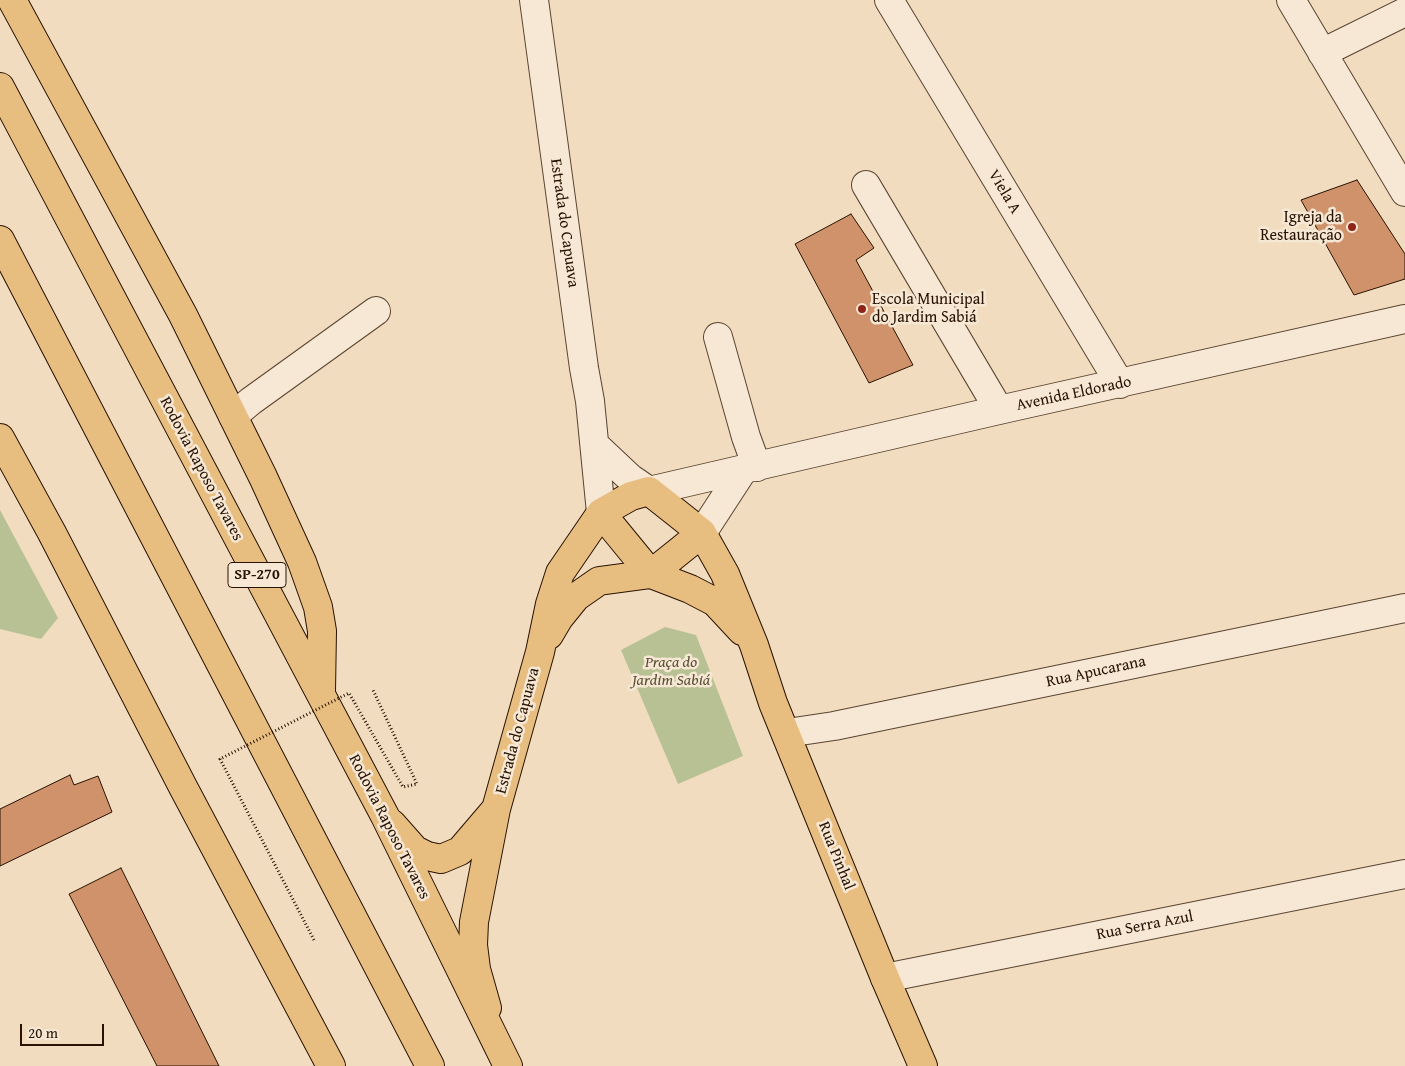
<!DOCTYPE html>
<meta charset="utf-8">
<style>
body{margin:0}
#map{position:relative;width:1405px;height:1066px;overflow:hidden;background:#f1dcbf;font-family:"Gentium Book Plus",serif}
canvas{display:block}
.scale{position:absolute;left:20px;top:1024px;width:84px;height:22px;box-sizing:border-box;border:2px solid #281200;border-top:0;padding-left:6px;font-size:15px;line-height:18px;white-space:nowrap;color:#281200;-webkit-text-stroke:4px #f6e8d5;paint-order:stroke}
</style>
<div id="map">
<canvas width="1405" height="1066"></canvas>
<div class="scale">20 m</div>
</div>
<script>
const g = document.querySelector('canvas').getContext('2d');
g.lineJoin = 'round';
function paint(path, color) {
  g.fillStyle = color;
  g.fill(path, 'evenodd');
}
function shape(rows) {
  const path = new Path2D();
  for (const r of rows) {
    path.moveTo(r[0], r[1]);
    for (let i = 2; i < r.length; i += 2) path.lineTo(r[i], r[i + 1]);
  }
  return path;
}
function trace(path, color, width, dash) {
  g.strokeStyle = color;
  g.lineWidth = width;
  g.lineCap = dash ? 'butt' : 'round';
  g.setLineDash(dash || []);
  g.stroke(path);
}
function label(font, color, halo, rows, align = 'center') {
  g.font = font + ' "Gentium Book Plus",serif';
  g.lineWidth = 5;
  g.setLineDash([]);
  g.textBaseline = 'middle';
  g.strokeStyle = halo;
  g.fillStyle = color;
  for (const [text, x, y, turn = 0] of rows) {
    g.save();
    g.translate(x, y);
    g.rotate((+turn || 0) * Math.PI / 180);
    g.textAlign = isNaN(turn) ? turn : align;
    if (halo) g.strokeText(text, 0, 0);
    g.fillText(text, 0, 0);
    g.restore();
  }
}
paint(shape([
 [0,510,58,618,41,639,0,629],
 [665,627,696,635,743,756,678,784,621,650]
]), '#b8c194');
const building = shape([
 [1357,180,1405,254,1405,279,1354,295,1301,200,1357,180],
 [851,214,874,248,856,260,913,365,869,383,795,244,851,214],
 [70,775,74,785,98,776,112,812,0,866,0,809,70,775],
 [121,868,219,1066,157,1066,69,894,121,868]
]);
paint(building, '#d0926a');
trace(building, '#281200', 1);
const minor = shape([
 [534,0,584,368,590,401,601,513],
 [889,0,1120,384],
 [1291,0,1405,192],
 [1322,53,1405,12],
 [866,185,999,410],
 [718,337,746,437,757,467],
 [233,416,251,401,376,311],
 [596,446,630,478,649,491,999,410,1405,319],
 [702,533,743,470],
 [787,733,834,726,1405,608],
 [885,978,1405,874]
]);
const major = shape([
 [0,438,52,533,183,787,331,1066],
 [601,513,651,574,702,533],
 [549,635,559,618,576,597,599,581,651,574,690,589,715,602,742,631],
 [392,824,415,850,427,856,441,859,460,851,495,810],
 [487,1008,476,969,473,945,474,922,496,809,540,652,550,604,560,573,601,513,631,496,649,491,702,533,725,574,754,645,773,703,885,978,923,1066]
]);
const highway = shape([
 [12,0,183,315,263,477,302,562,318,607,322,631,321,691],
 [0,87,385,816,508,1066],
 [0,240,430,1066]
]);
trace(minor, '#5a4430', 30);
trace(major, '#281200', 30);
trace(highway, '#281200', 30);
trace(minor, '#f6e8d5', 28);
trace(major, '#e8be80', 28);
trace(highway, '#e8be80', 28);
trace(shape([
 [314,940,220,759,349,693,403,787,417,784,373,690]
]), '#281200', 3, [1, 2.5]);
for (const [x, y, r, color] of [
 [1352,227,5,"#8f2418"],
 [862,309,5,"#8f2418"]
]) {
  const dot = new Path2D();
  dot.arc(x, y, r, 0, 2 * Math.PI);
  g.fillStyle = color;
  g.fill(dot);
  trace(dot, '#f6e8d5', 2);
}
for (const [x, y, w] of [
 [257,575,58]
]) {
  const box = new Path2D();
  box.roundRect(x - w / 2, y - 12.5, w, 25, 4);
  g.fillStyle = '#f6e8d5';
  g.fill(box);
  trace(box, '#281200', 1);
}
label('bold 15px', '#281200', null, [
 ["SP-270",257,575]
]);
label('16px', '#281200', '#f6e8d5', [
 ["Viela A",1004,192,59],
 ["Estrada do Capuava",564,223,82],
 ["Avenida Eldorado",1074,394,-12],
 ["Rodovia Raposo Tavares",201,469,62],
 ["Rua Apucarana",1096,672,-12],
 ["Estrada do Capuava",518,731,-75],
 ["Rodovia Raposo Tavares",389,827,63],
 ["Rua Pinhal",836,856,68],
 ["Rua Serra Azul",1145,926,-11]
]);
label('16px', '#281200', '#f6e8d5', [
 ["Igreja da",1342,218],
 ["Restauração",1342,236],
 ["Escola Municipal",872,300,"left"],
 ["do Jardim Sabiá",872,318,"left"]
], 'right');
label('italic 16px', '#5a4f34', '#f6e8d5', [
 ["Praça do",671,663],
 ["Jardim Sabiá",671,681]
]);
</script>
